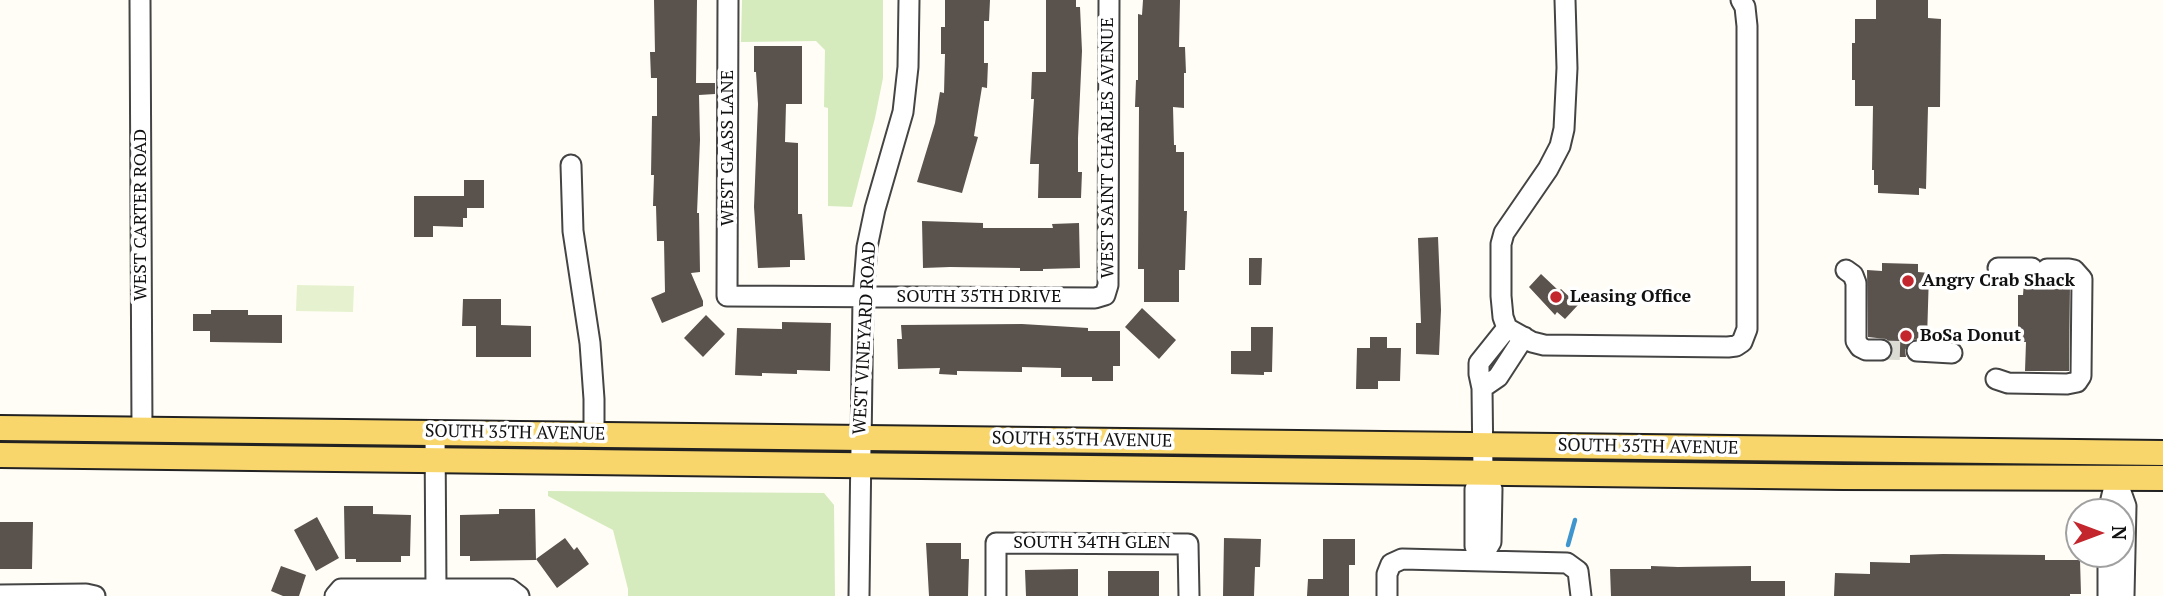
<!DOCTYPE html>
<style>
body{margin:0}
#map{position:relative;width:2163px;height:596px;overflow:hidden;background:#fffdf5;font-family:"PT Serif",serif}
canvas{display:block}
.north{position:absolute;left:2065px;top:498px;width:70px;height:70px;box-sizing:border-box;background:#fff;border:2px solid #a0a0a0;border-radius:50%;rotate:90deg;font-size:19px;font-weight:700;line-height:28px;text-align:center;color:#111}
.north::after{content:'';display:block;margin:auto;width:24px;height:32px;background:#c4262e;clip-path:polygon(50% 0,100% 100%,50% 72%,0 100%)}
</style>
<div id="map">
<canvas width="2163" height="596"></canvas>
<div class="north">N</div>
</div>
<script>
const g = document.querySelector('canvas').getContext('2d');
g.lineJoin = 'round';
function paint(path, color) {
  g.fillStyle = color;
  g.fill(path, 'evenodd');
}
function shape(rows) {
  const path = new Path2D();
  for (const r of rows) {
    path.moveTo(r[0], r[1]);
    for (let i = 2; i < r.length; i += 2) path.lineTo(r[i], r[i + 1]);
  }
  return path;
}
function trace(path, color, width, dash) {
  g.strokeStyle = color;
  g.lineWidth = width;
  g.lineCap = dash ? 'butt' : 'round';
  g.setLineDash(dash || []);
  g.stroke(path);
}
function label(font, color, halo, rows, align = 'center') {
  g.font = font + ' "PT Serif",serif';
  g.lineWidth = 7;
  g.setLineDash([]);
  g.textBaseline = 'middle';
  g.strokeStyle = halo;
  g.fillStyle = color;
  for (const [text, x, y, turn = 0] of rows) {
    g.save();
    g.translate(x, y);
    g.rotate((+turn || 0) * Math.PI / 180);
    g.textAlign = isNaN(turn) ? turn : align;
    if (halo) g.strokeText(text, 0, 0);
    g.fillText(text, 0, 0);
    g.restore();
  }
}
paint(shape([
 [742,0,883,0,883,78,875,118,852,207,828,206,828,108,824,107,825,50,816,41,741,42],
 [548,491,824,493,834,505,835,596,628,596,628,589,613,530,548,496]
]), '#d5ebbd');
paint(shape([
 [297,285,354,286,353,312,296,311]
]), '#e6f2cf');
trace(shape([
 [1568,545,1575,520]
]), '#3f96cf', 4.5);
paint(shape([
 [654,0,697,0,696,83,715,83,715,94,699,95,700,140,697,213,699,213,700,272,691,273,703,301,703,306,662,323,651,298,665,292,664,241,657,241,656,206,653,206,654,175,651,175,652,116,657,116,657,78,651,78,650,52,655,52],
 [945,0,990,0,989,21,984,21,984,63,988,63,987,88,982,87,974,136,978,137,962,193,917,182,935,123,940,92,944,93,945,54,941,54,941,27,945,27],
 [1046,0,1076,0,1076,7,1080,7,1082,51,1078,138,1078,172,1082,172,1081,198,1038,198,1039,164,1030,164,1034,99,1031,99,1032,72,1046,72],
 [1143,0,1180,0,1179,47,1185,47,1186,73,1184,73,1184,108,1173,107,1174,145,1176,145,1176,152,1184,152,1184,211,1187,211,1185,270,1179,270,1179,302,1144,302,1144,269,1138,269,1139,107,1135,107,1136,80,1138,80,1138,14,1142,15],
 [1876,0,1928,0,1928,18,1941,19,1940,107,1928,107,1926,189,1919,188,1919,195,1878,193,1878,185,1874,185,1874,170,1872,170,1873,106,1855,106,1855,80,1852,80,1852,43,1855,43,1855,19,1876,19],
 [754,46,802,46,802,104,786,104,785,142,798,143,798,214,802,214,805,260,790,260,790,267,758,268,754,207,758,104,756,72,754,72],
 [464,180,484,180,484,208,467,208,467,218,463,218,463,227,433,226,433,237,414,237,414,196,464,196],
 [922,221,983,223,983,228,1053,228,1052,224,1079,223,1080,268,1043,269,1043,271,1020,271,1020,268,950,267,923,268],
 [1438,237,1441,310,1439,355,1416,354,1416,323,1421,323,1418,238],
 [1249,258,1262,258,1261,285,1249,285],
 [1882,263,1918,264,1918,272,1929,273,1927,339,1911,340,1905,350,1906,357,1891,357,1893,351,1892,345,1886,339,1868,337,1867,270,1882,271],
 [1541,274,1559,291,1561,289,1578,305,1565,319,1557,312,1555,315,1529,287],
 [2039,278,2047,281,2068,281,2070,284,2069,371,2025,371,2026,342,2018,342,2018,295,2023,295,2024,282],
 [463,299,501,299,501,325,531,326,531,357,476,357,476,326,462,326],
 [1142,308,1176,340,1159,359,1125,327],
 [211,310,248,310,248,315,282,315,282,343,210,342,210,331,193,331,193,314,211,314],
 [706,315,725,334,703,357,684,338],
 [782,322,831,323,830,371,797,370,797,374,762,373,762,376,735,375,737,328,782,329],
 [1022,324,1088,328,1088,331,1120,331,1120,366,1113,366,1113,381,1092,381,1092,377,1061,377,1061,368,1022,367,1022,372,957,371,957,375,939,374,940,368,898,369,897,339,902,339,901,325],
 [1251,327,1273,327,1272,372,1264,372,1264,375,1231,374,1231,351,1251,351],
 [1370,337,1387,337,1387,348,1401,348,1400,381,1378,381,1378,389,1356,389,1357,348,1370,348],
 [344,506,373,506,373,514,411,515,410,556,401,556,401,562,356,562,356,559,345,559],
 [499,509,535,509,536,560,470,561,470,556,460,556,460,515,499,514],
 [317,517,339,558,316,571,294,530],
 [0,522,33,522,32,569,0,569],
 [565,538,574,550,577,547,589,564,557,588,536,559],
 [1224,538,1261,539,1260,567,1255,567,1254,596,1223,596],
 [1323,539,1355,539,1355,565,1349,565,1349,596,1307,596,1308,579,1323,579],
 [926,543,961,543,961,559,969,559,968,596,929,596],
 [1943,554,2045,555,2045,560,2080,560,2081,594,2070,594,2070,596,1834,596,1835,573,1870,574,1870,562,1910,563,1910,555],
 [281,566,306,575,299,596,283,596,271,591],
 [1651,566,1678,567,1751,566,1751,581,1785,581,1785,596,1611,596,1610,569,1651,569],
 [1078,569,1078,596,1026,596,1025,570],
 [1108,571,1159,571,1159,596,1108,596]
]), '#5a524d');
trace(shape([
 [1881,350,1917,351]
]), '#dbdad3', 19, [19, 10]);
const minor = shape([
 [140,0,142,429],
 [728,0,727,296,1095,298,1105,295,1108,285,1109,0],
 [1565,0,1567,68,1564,129,1560,146,1548,169,1504,233,1501,244,1501,296,1503,317,1507,328,1532,342,1544,345,1728,347,1736,346,1742,342,1747,329,1747,26,1745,7,1741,0],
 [571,165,573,231,590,343,594,399,594,434],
 [1998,268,2032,268],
 [1846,270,1853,275,1856,283,1856,341,1860,347,1866,350,1881,350],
 [1917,351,1952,353],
 [1996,379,2008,383,2067,384,2077,382,2081,376,2082,279,2074,270,2069,269,2047,269],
 [1482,388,1498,377,1524,337],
 [435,432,436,589],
 [2116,478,2126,506,2124,596],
 [2108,512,2116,478],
 [2108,554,2108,596],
 [1480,561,1475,546,1475,489,1483,472,1482,388,1479,374,1479,363,1507,328],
 [1480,561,1491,542,1492,489,1483,472],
 [0,595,86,594,95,596],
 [335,596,341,589,510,589,519,596],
 [859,596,863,297,867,247,875,209,903,112,908,67,909,0],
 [996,596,996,543,1188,544,1189,596],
 [1387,596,1387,574,1391,564,1402,559,1567,563,1578,571,1581,596]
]);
const major = shape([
 [0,428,2163,453],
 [0,455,1843,477,2163,478]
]);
trace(minor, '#444', 23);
trace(major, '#222', 28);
trace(minor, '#fff', 19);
trace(major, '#f9d66b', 24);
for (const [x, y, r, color] of [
 [1908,281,7,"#c4262e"],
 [1556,297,7,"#c4262e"],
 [1906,336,7,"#c4262e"]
]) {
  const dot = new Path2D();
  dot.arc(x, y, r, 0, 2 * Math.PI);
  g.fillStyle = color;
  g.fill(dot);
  trace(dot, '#fff', 2.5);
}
label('18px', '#111', '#fff', [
 ["WEST GLASS LANE",728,148,-90],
 ["WEST SAINT CHARLES AVENUE",1108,148,-90],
 ["WEST CARTER ROAD",141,215,-90],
 ["SOUTH 35TH DRIVE",979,297],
 ["WEST VINEYARD ROAD",865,338,-87],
 ["SOUTH 35TH AVENUE",515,433,1],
 ["SOUTH 35TH AVENUE",1082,440,1],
 ["SOUTH 35TH AVENUE",1648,447,1],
 ["SOUTH 34TH GLEN",1092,543]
]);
label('bold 18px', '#111', '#fff', [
 ["Angry Crab Shack",1922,281],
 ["Leasing Office",1570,297],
 ["BoSa Donut",1920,336]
], 'left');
</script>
